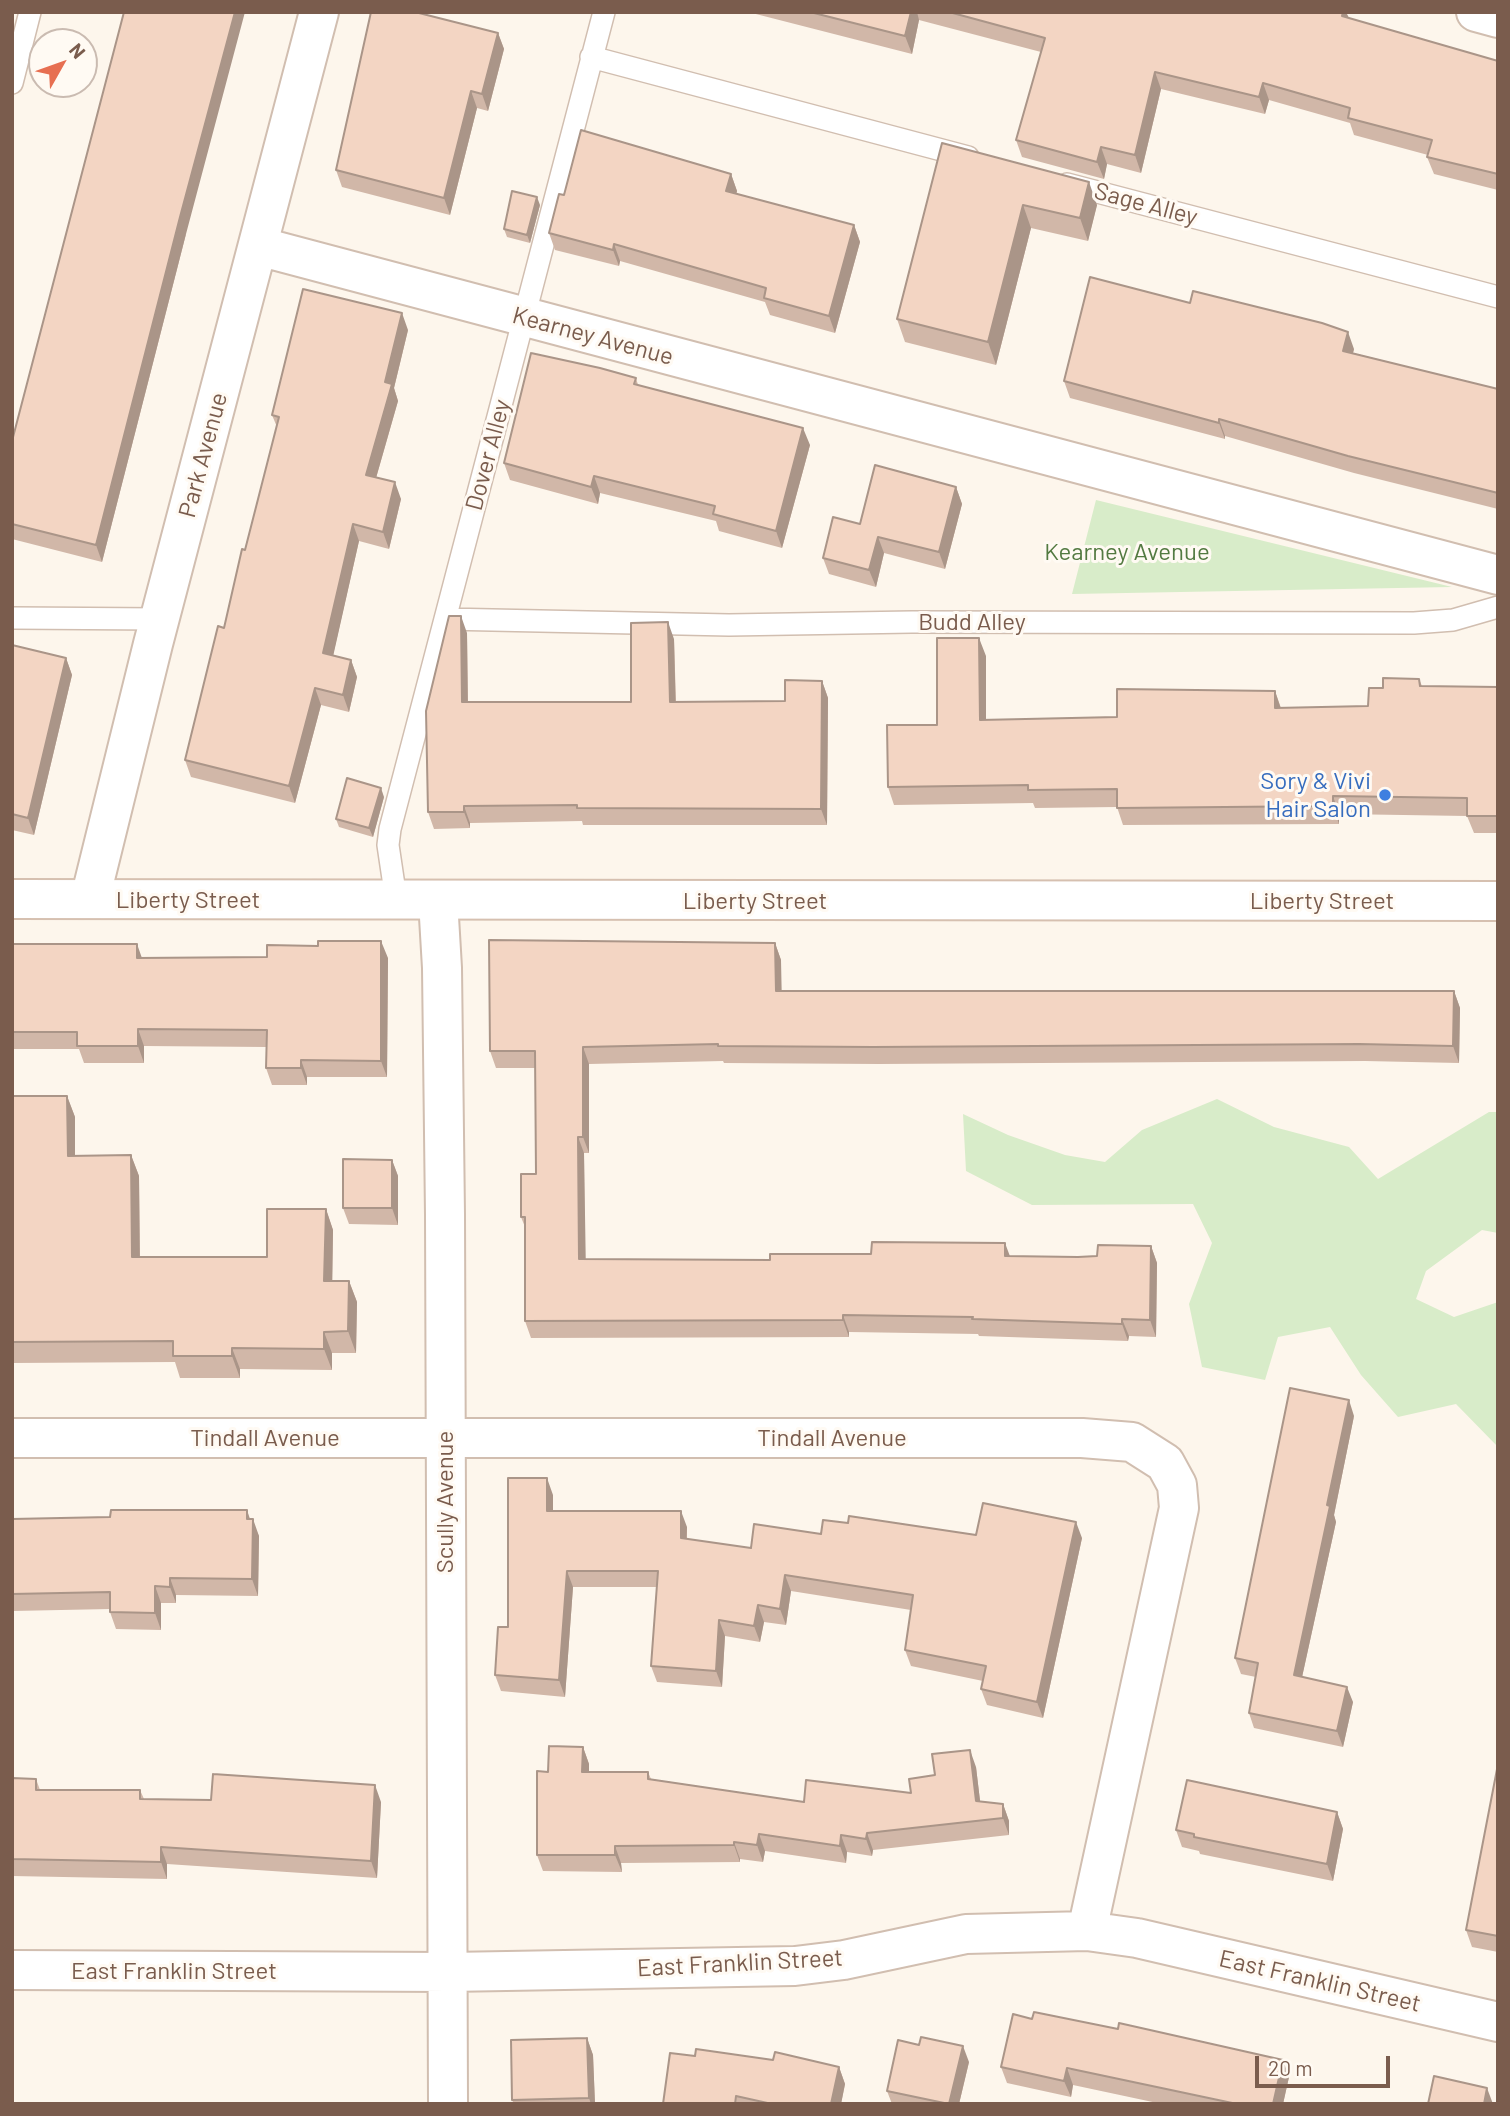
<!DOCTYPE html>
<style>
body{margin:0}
#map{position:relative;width:1510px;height:2116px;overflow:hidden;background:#fdf6ec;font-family:Barlow,sans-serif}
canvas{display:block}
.frame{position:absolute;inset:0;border:14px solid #7a5c4d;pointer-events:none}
.north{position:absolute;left:28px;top:28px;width:70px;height:70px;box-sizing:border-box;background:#fffaf3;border:2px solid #cabbb1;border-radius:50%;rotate:50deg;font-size:19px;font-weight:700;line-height:28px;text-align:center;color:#7a5c4d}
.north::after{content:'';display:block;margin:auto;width:24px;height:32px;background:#e76f51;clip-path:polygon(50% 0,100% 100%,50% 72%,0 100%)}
.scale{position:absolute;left:1255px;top:2056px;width:135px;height:32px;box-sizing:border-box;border:4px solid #7a5c4d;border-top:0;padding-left:9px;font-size:21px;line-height:24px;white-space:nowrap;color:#7a5c4d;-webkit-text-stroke:5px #fffaf3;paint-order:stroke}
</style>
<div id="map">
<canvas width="1510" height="2116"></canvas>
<div class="frame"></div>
<div class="north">N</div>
<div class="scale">20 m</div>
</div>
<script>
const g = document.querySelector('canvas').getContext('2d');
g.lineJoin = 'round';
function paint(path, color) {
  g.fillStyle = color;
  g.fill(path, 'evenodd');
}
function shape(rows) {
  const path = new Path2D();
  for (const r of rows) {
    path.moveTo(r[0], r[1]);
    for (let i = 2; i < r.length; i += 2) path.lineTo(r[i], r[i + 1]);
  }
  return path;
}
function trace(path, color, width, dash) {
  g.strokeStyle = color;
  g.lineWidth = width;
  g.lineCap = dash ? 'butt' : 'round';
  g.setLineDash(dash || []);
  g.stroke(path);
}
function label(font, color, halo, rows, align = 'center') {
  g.font = font + ' Barlow,sans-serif';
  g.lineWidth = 6;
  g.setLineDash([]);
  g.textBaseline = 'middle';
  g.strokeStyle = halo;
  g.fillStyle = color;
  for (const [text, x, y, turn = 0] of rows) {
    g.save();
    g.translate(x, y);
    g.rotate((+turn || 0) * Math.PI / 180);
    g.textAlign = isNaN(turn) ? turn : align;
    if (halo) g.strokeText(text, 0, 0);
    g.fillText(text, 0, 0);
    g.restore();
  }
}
paint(shape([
 [1096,500,1452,587,1072,594],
 [1217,1099,1274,1127,1349,1147,1378,1179,1489,1112,1498,1112,1498,1233,1482,1230,1426,1271,1416,1299,1454,1317,1498,1302,1498,1447,1456,1404,1398,1417,1361,1375,1330,1327,1278,1337,1265,1380,1202,1367,1189,1304,1212,1243,1193,1204,1032,1205,966,1171,963,1114,1008,1135,1065,1155,1105,1162,1142,1130]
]), '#d8ecc9');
const lane = shape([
 [591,57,968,157],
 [12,83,30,12],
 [1067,184,1498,297],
 [12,618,160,619],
 [445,619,729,625,912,622,1414,623,1453,620,1498,607],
 [396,899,388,845,390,829,604,12]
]);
const street = shape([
 [1476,12,1498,18],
 [258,246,1498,575],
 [90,899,153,644,319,12],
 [438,900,442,968,445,1215,448,2104],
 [12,1438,1082,1438,1132,1442,1165,1463,1177,1485,1179,1508,1087,1931],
 [12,1970,449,1972,795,1966,844,1960,966,1934,1087,1931,1137,1938,1498,2022]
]);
const secondary = shape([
 [12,899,1498,901]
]);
trace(lane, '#d1beb0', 24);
trace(street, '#d1beb0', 42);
trace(secondary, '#d6c0b0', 42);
trace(lane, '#fff', 21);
trace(street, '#fff', 38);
trace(secondary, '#fff', 38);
paint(shape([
 [748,12,1346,12,1349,18,1498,61,1498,190,1434,174,1427,157,1428,155,1354,135,1350,123,1269,100,1265,114,1161,89,1141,173,1107,164,1104,179,1022,157,1016,140,1041,52,919,20,912,54],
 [498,33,504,49,488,111,477,108,450,215,342,187,336,170],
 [942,143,1097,205,1088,241,1031,228,996,365,905,342,897,319],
 [731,174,737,191,736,194,854,225,860,242,835,333,770,315,765,302,620,261,619,266,555,250,549,233,564,195],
 [540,205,530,243,507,237,504,229],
 [186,234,102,562,12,539,12,441],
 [408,330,394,388,398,401,376,478,401,499,389,549,359,541,333,655,351,660,357,677,349,712,321,705,295,803,191,777,185,760,224,628,277,427,272,415],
 [1354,349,1353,353,1498,389,1498,509,1354,473,1225,436,1225,439,1070,398,1064,381],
 [636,378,638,385,810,445,782,548,719,531,716,521,600,493,598,504,510,480,504,463],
 [956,487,962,504,945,569,884,553,876,587,829,574,823,558,860,524],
 [467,633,468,702,631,702,674,639,676,702,785,701,822,681,828,698,827,825,583,825,582,821,470,823,470,828,434,829,428,812],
 [12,645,66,658,72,675,34,835,12,830],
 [986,656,986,720,1117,717,1275,691,1281,708,1368,706,1383,688,1419,679,1422,686,1498,687,1498,833,1474,833,1467,816,1339,814,1339,824,1123,825,1117,807,1035,808,1033,803,894,805,888,787,937,725],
 [384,797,373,837,339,827,336,819],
 [775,943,781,960,781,991,1454,991,1460,1008,1459,1063,1365,1061,879,1064,724,1063,723,1061,589,1064,589,1153,584,1153,585,1259,770,1260,1010,1256,1078,1257,1097,1256,1151,1246,1157,1263,1156,1337,1129,1336,1128,1341,979,1336,978,1334,849,1332,849,1337,531,1338,525,1321,525,1227,521,1217,536,1174,535,1068,496,1068,490,1051],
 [12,944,142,958,388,958,387,1077,307,1077,307,1085,272,1085,266,1068,266,1047,144,1046,144,1063,84,1063,79,1049,12,1049],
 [12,1096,67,1096,75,1117,75,1156,131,1155,139,1176,140,1257,267,1257,326,1209,333,1230,332,1281,349,1281,357,1302,356,1353,332,1353,332,1370,240,1369,240,1378,180,1378,175,1362,12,1363],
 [392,1160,398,1176,398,1225,349,1224,343,1208],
 [1354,1416,1334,1515,1336,1522,1302,1677,1353,1702,1343,1747,1254,1728,1249,1713,1256,1677,1241,1674,1235,1658],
 [553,1495,553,1511,687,1527,687,1539,751,1548,821,1534,848,1523,976,1535,1082,1538,1043,1718,987,1705,981,1689,983,1681,911,1666,905,1650,911,1610,791,1591,786,1625,764,1622,760,1642,725,1636,722,1687,657,1682,651,1666,657,1587,573,1587,565,1697,501,1691,495,1675],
 [12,1519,250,1519,259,1536,258,1596,176,1595,176,1603,161,1603,161,1630,116,1629,110,1612,110,1609,12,1611],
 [583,1747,589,1764,589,1772,648,1772,651,1779,804,1802,911,1793,935,1775,976,1767,980,1801,1003,1804,1009,1821,1009,1835,873,1850,872,1856,847,1852,846,1863,765,1851,763,1862,740,1859,740,1862,621,1863,622,1872,543,1871,537,1855,548,1772],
 [1498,1764,1498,1952,1472,1947,1466,1930],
 [12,1778,36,1779,40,1790,140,1790,144,1799,381,1802,377,1878,167,1864,167,1879,12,1876],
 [1337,1812,1343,1829,1333,1881,1200,1854,1199,1851,1182,1847,1176,1830],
 [587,2038,593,2055,595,2104,514,2104,512,2100],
 [695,2056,773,2060,839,2067,845,2084,841,2104,663,2104],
 [969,2062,959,2104,892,2104,887,2091],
 [1001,2067,1289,2077,1283,2104,1162,2104,1073,2085,1071,2097,1007,2083]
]), '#d1b7a8');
paint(shape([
 [235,12,245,12,186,234,102,562,96,545,180,217],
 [911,12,917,12,919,20,912,54,905,36],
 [1343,12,1346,12,1351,23,1342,16],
 [498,33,504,49,488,111,482,94],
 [1155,72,1161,89,1141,173,1135,155],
 [1263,83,1269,100,1265,114,1259,97],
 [471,91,477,108,450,215,444,198],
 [1101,147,1107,164,1104,179,1097,162],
 [731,174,737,191,732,208,726,191],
 [1089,182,1097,205,1088,241,1080,218],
 [537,197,540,205,530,243,527,235],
 [1023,205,1031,228,996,365,988,342],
 [854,225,860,242,835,333,829,316],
 [614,244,620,261,619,266,613,250],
 [402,313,408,330,394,388,398,401,372,492,366,475,385,382],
 [1348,332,1354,349,1349,368,1343,351],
 [1219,419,1225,436,1225,439,1219,423],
 [803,428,810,445,782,548,776,531],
 [594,476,600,493,598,504,591,487],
 [395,482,401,499,389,549,383,532],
 [956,487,962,504,945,569,939,552],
 [353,524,359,541,330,670,323,653],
 [878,537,884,553,876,587,869,570],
 [461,616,467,633,468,718,462,702],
 [668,622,674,639,676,719,670,702],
 [979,638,986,656,986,738,980,720],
 [66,658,72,675,34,835,28,818],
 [351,660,357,677,349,712,343,695],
 [822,681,828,698,827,825,821,809],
 [315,688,321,705,295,803,289,786],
 [1275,691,1281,709,1275,708],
 [381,788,384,797,373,837,369,828],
 [1333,796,1339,814,1339,824,1333,806],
 [464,806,470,823,470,828,464,812],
 [381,941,388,958,387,1077,381,1061],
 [775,943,781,960,782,1007,776,991],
 [137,944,143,961,137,958],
 [1454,991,1460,1008,1459,1063,1453,1046],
 [138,1029,144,1046,144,1063,138,1046],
 [583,1047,589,1064,589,1153,583,1137],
 [301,1060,307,1077,307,1085,301,1068],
 [67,1096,75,1117,75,1177,68,1156],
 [578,1137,584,1153,586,1276,579,1259],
 [131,1155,139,1176,140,1278,132,1257],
 [392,1160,398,1176,398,1225,392,1208],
 [326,1209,333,1230,332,1302,324,1281],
 [1005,1243,1011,1259,1005,1256],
 [1151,1246,1157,1263,1156,1337,1150,1320],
 [349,1281,357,1302,356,1353,348,1331],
 [843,1315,849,1332,849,1337,843,1320],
 [1122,1319,1129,1336,1128,1341,1122,1324],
 [324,1332,332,1353,332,1370,324,1349],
 [232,1348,240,1369,240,1378,232,1356],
 [1349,1400,1354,1416,1334,1515,1336,1522,1299,1691,1294,1675,1327,1505],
 [547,1478,553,1495,553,1527,547,1511],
 [247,1510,252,1525,253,1519,259,1536,258,1596,252,1579],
 [681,1511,687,1527,686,1554,681,1538],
 [1076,1522,1082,1538,1043,1718,1037,1702],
 [567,1571,573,1587,565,1697,559,1680],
 [785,1575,791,1591,786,1625,780,1609],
 [170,1578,176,1595,176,1603,170,1587],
 [155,1586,161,1603,161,1630,155,1613],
 [758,1605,764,1622,760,1642,754,1626],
 [719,1620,725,1636,722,1687,716,1671],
 [1347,1687,1353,1702,1343,1747,1337,1731],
 [583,1747,589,1764,589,1789,582,1772],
 [970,1750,976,1767,982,1817,976,1801],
 [375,1785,381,1802,377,1878,371,1861],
 [1003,1804,1009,1821,1009,1835,1003,1818],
 [1337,1812,1343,1829,1333,1881,1327,1864],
 [867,1833,873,1850,872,1856,866,1839],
 [759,1834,765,1851,763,1862,757,1845],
 [841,1835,847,1852,846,1863,840,1846],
 [734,1842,740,1859,740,1862,734,1845],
 [615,1846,621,1863,622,1872,615,1855],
 [161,1847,167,1864,167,1879,161,1862],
 [587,2038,593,2055,595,2104,591,2104,589,2098],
 [963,2046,969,2062,959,2104,949,2104],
 [1283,2060,1289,2077,1283,2104,1273,2104],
 [839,2067,845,2084,841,2104,831,2104],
 [1067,2068,1073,2085,1071,2097,1064,2081],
 [1487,2088,1493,2104,1484,2104]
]), '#aa9588');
const building = shape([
 [124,12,235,12,180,217,96,545,12,524,12,441,124,12],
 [371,12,415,12,498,33,482,94,471,91,444,198,336,170,371,12],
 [810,12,911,12,905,36,810,12],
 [949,12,1343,12,1342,16,1498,61,1498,174,1427,157,1432,140,1348,118,1350,108,1263,83,1259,97,1155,72,1135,155,1101,147,1097,162,1016,140,1045,38,949,12],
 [581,130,731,174,726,191,854,225,829,316,764,298,766,288,614,244,613,250,549,233,559,194,564,195,581,130],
 [942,143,1089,182,1080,218,1023,205,988,342,897,319,942,143],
 [512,191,537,197,527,235,504,229,512,191],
 [1090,277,1190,303,1193,291,1322,323,1348,332,1343,351,1498,389,1498,493,1348,456,1219,419,1219,423,1064,381,1090,277],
 [303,289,402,313,385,382,392,384,366,475,395,482,383,532,353,524,323,653,351,660,343,695,315,688,289,786,185,760,218,626,224,628,242,549,245,550,279,417,272,415,303,289],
 [531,353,600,368,636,378,634,384,803,428,776,531,713,514,715,506,594,476,591,487,504,463,531,353],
 [875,465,956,487,939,552,878,537,869,570,823,558,833,517,860,524,875,465],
 [449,616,461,616,462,702,631,702,631,623,668,622,670,702,785,701,785,680,822,681,821,809,577,808,577,805,464,806,464,812,428,812,426,711,449,616],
 [937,638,979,638,980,720,1117,717,1117,689,1275,691,1275,708,1368,706,1369,688,1383,688,1383,678,1419,679,1420,686,1498,687,1498,816,1467,816,1467,798,1333,796,1333,806,1117,808,1117,789,1028,790,1028,785,888,787,887,725,937,725,937,638],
 [12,645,66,658,28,818,12,814,12,645],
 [347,778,381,788,369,828,336,819,347,778],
 [489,940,775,943,776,991,1454,991,1453,1046,1359,1044,873,1047,718,1046,718,1044,583,1047,583,1137,578,1137,579,1259,770,1260,770,1254,871,1254,872,1242,1005,1243,1005,1256,1078,1257,1097,1256,1098,1245,1151,1246,1150,1320,1122,1319,1122,1324,972,1319,973,1317,843,1315,843,1320,525,1321,525,1217,521,1217,521,1174,536,1174,535,1051,490,1051,489,940],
 [318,941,381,941,381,1061,301,1060,301,1068,266,1068,267,1030,138,1029,138,1046,77,1046,77,1032,12,1032,12,944,137,944,137,958,267,957,267,945,318,946,318,941],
 [12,1096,67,1096,68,1156,131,1155,132,1257,267,1257,267,1209,326,1209,324,1281,349,1281,348,1331,324,1332,324,1349,232,1348,232,1356,173,1356,173,1341,12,1342,12,1096],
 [343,1159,392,1160,392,1208,343,1208,343,1159],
 [1290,1388,1349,1400,1327,1505,1330,1506,1294,1675,1347,1687,1337,1731,1249,1713,1258,1663,1235,1658,1290,1388],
 [508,1478,547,1478,547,1511,681,1511,681,1538,751,1548,754,1524,821,1534,823,1520,848,1523,849,1516,976,1535,983,1503,1076,1522,1037,1702,981,1689,986,1666,905,1650,913,1595,785,1575,780,1609,758,1605,754,1626,719,1620,716,1671,651,1666,658,1571,567,1571,559,1680,495,1675,498,1627,508,1627,508,1478],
 [111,1510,247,1510,247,1519,253,1519,252,1579,170,1578,170,1587,155,1586,155,1613,110,1612,110,1592,12,1594,12,1519,110,1517,111,1510],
 [549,1746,583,1747,582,1772,648,1772,648,1779,804,1802,806,1780,911,1793,909,1779,935,1775,932,1754,970,1750,976,1801,1003,1804,1003,1818,867,1833,866,1839,841,1835,840,1846,759,1834,757,1845,734,1842,734,1845,615,1846,615,1855,537,1855,537,1771,548,1772,549,1746],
 [1498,1764,1498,1936,1466,1930,1498,1764],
 [213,1774,375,1785,371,1861,161,1847,161,1862,12,1859,12,1778,36,1779,36,1790,140,1790,140,1799,211,1800,213,1774],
 [1187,1780,1337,1812,1327,1864,1194,1837,1194,1834,1176,1830,1187,1780],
 [1034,2012,1118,2029,1119,2023,1283,2060,1273,2104,1237,2104,1067,2068,1064,2081,1001,2067,1013,2014,1032,2019,1034,2012],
 [921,2037,963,2046,949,2104,887,2091,898,2040,919,2045,921,2037],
 [587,2038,589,2098,512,2100,511,2040,587,2038],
 [696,2049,773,2060,775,2052,839,2067,831,2104,772,2104,736,2096,735,2104,663,2104,670,2053,695,2056,696,2049],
 [1434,2076,1487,2088,1484,2104,1428,2104,1434,2076]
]);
paint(building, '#f3d5c3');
trace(building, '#aa9588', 2);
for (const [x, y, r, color] of [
 [1385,795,7,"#3f7fe0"]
]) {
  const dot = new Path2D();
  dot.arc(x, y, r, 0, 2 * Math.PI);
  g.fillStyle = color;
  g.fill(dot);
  trace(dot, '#fffaf3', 2.5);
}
label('24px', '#7a5c4d', '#fffaf3', [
 ["Sage Alley",1146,204,15],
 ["Kearney Avenue",593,336,15],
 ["Park Avenue",203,455,-75],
 ["Dover Alley",488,455,-75],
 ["Budd Alley",972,622],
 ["Liberty Street",188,900],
 ["Liberty Street",755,901],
 ["Liberty Street",1322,901],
 ["Tindall Avenue",265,1438],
 ["Tindall Avenue",832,1438],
 ["Scully Avenue",445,1502,-90],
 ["East Franklin Street",740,1963,-3],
 ["East Franklin Street",174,1971],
 ["East Franklin Street",1320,1981,13]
]);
label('24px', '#537a41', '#fffaf3', [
 ["Kearney Avenue",1127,552]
]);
label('24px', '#366cbe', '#fffaf3', [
 ["Sory & Vivi",1371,781],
 ["Hair Salon",1371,809]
], 'right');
</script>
